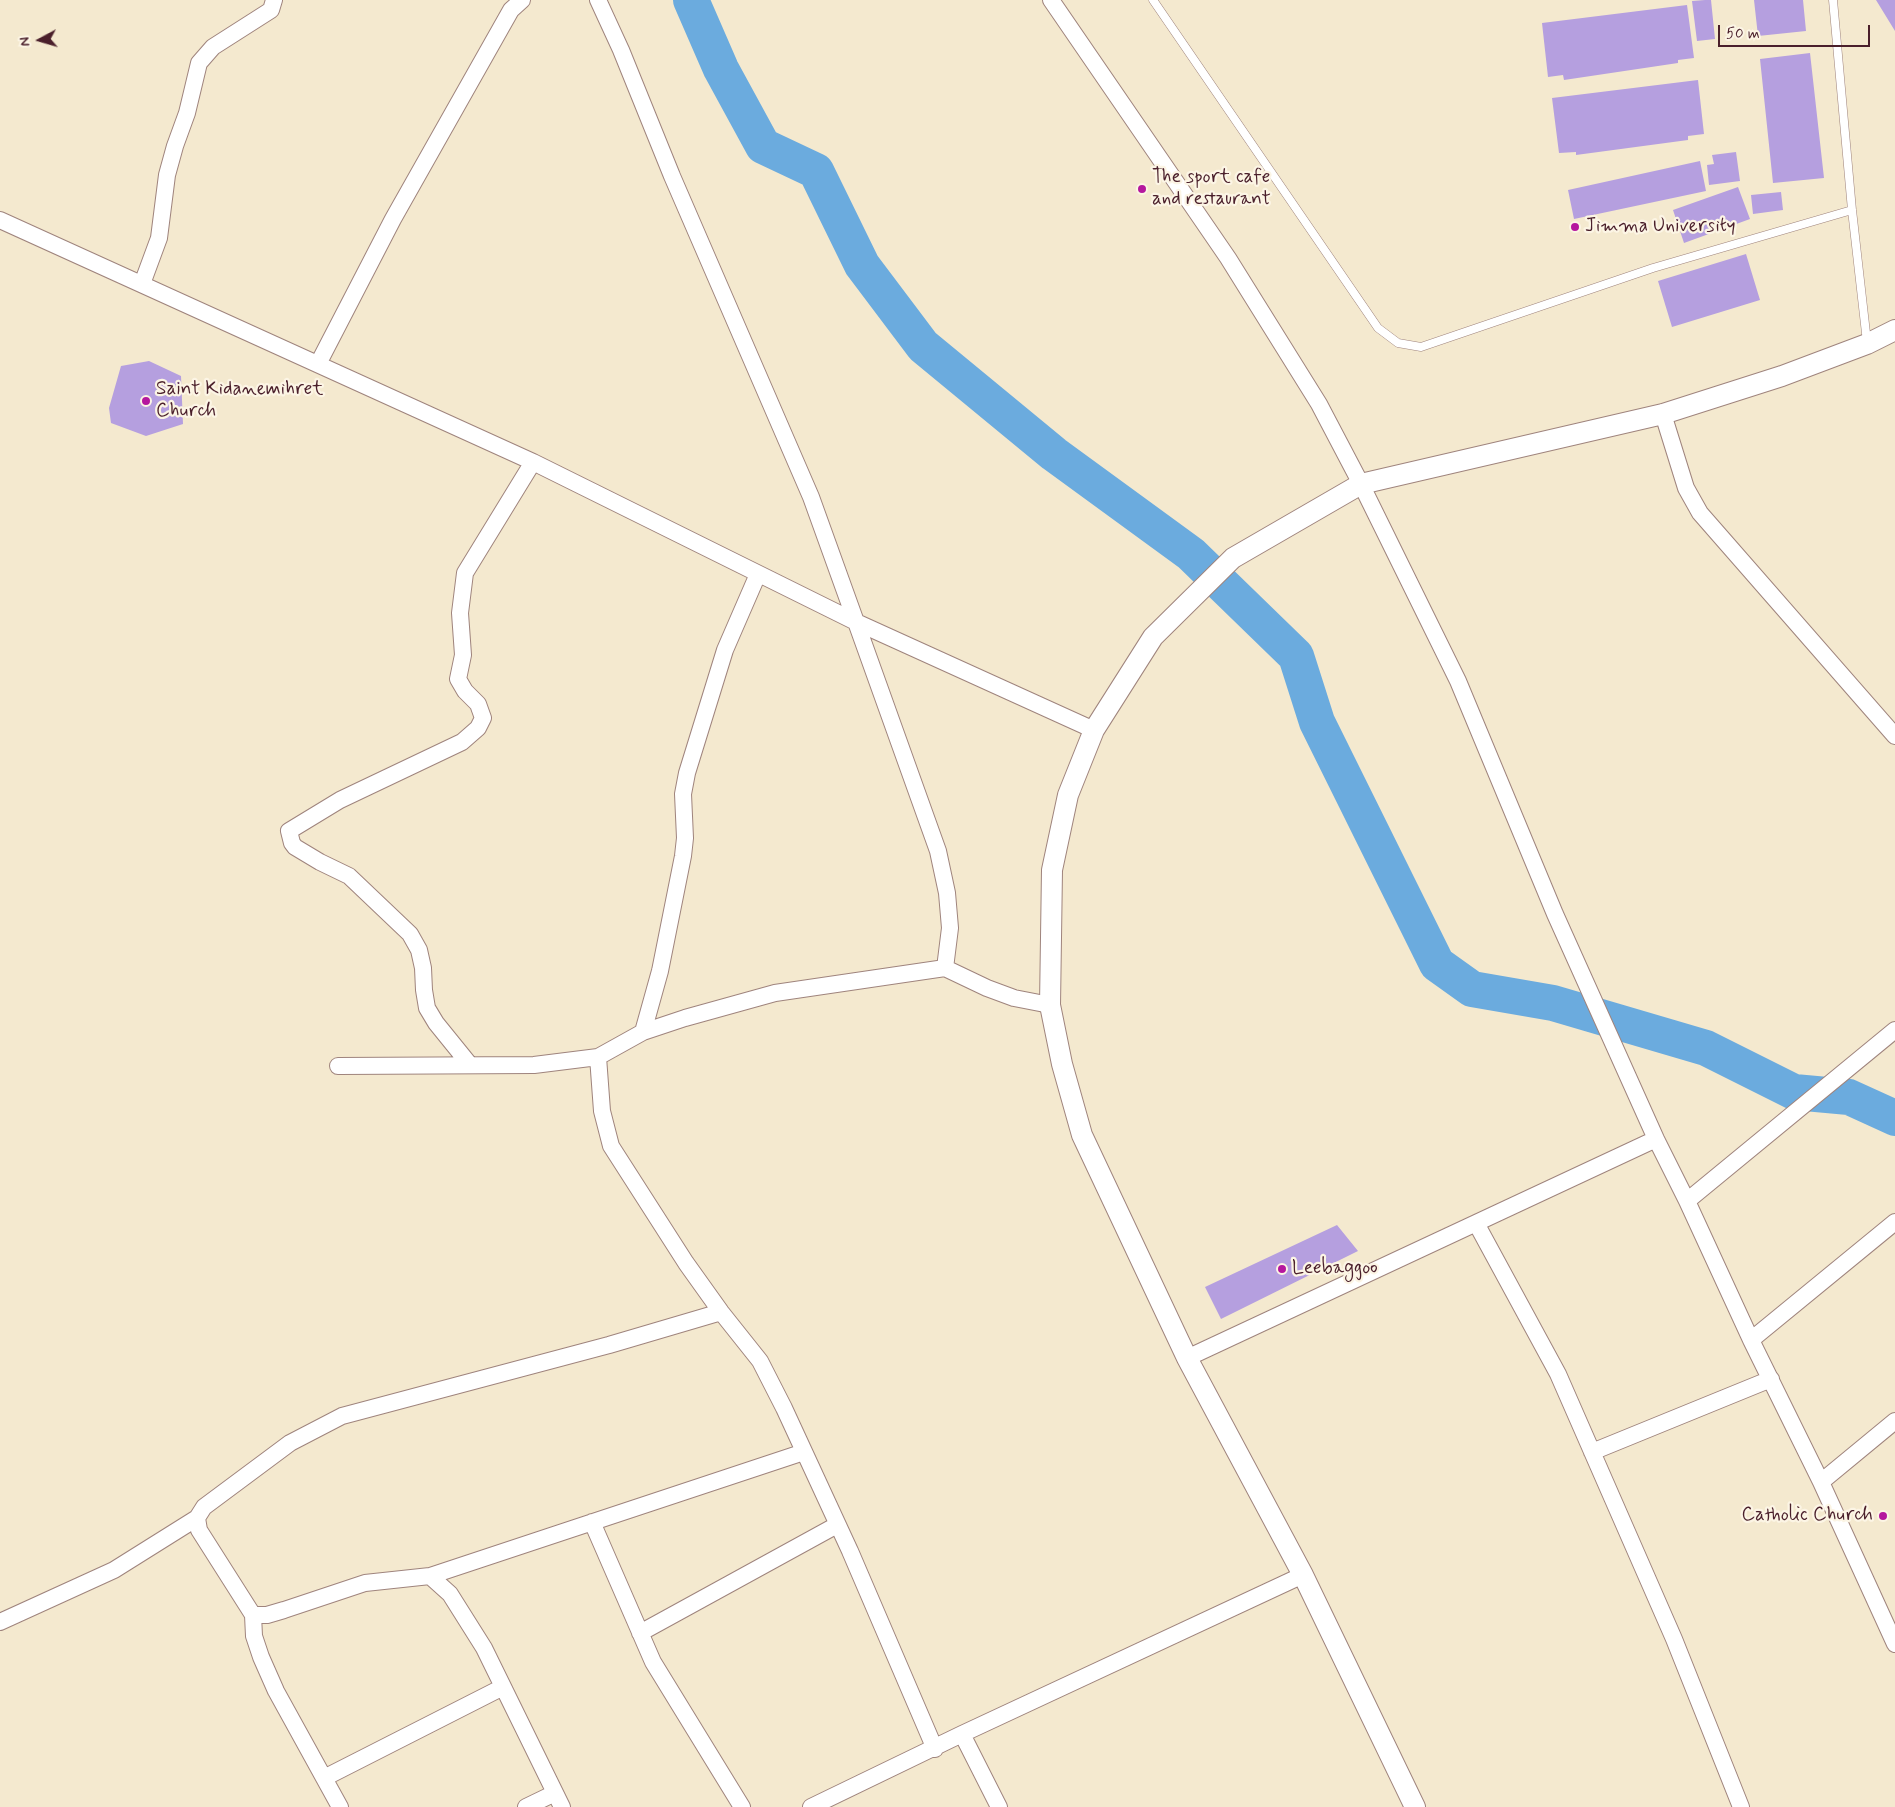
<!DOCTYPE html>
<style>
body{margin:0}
#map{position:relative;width:1895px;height:1807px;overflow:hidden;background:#f4e9cf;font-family:Mynerve,sans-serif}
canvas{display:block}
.north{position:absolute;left:15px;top:15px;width:50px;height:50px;-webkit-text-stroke:4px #fcf5e5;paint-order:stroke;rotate:264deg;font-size:14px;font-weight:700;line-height:20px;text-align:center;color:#4a1f2b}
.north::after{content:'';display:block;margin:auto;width:18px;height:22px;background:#4a1f2b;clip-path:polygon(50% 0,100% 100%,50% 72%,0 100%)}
.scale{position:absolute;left:1718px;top:25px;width:152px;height:22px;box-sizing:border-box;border:2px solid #4a1f2b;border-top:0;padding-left:6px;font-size:15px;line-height:18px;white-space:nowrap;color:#4a1f2b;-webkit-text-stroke:4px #fcf5e5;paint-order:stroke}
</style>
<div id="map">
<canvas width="1895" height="1807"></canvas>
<div class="north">N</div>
<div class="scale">50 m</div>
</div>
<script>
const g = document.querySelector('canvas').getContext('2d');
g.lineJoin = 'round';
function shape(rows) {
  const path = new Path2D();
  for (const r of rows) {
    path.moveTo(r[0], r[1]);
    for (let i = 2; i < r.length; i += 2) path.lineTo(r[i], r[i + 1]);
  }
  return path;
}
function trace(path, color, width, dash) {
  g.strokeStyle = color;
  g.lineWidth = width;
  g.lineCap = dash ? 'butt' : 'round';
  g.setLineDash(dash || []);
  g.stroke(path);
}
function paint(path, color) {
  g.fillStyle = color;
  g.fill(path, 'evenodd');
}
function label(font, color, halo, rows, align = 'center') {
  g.font = font + ' Mynerve,sans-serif';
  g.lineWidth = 4.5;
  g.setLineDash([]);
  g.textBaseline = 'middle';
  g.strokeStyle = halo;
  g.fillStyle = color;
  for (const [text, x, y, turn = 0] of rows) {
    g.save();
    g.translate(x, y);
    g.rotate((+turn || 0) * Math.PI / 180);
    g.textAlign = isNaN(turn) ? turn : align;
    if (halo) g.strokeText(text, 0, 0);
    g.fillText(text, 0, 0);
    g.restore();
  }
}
trace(shape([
 [691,0,721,69,763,146,816,171,862,265,923,346,1054,454,1191,554,1296,656,1317,722,1437,964,1472,989,1553,1003,1706,1048,1794,1092,1849,1097,1895,1118]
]), '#6babde', 36);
paint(shape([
 [1705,0,1711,0,1715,39,1697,41,1692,1],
 [1754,0,1803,0,1806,31,1758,36],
 [1876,0,1895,0,1895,31],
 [1687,5,1694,58,1678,60,1678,63,1564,80,1563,75,1548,77,1542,23],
 [1810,53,1824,178,1773,183,1760,59],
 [1698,80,1704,134,1688,136,1688,140,1576,155,1576,152,1559,153,1552,98],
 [1736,152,1740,181,1709,185,1707,165,1714,164,1712,155],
 [1700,161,1706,191,1574,219,1568,190],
 [1738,187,1750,219,1684,243,1673,210],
 [1781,192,1783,210,1753,214,1751,195],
 [1746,254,1760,300,1672,327,1658,281],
 [149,361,181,376,183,424,146,436,111,423,109,408,121,366],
 [1337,1225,1358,1251,1221,1319,1205,1287]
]), '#b59fdf');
const service = shape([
 [1153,0,1378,328,1398,343,1421,347,1653,268,1852,210],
 [1833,0,1852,210,1867,342]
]);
const minor = shape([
 [598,0,621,50,672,176,811,497,856,622,938,851,947,893,950,928,945,968],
 [1051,0,1228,258,1319,404,1361,484,1458,681,1555,914,1656,1139,1687,1201,1751,1340,1821,1482,1895,1644],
 [0,220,533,462,856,622,1094,730],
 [142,284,159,238,167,175,175,146,187,113,199,63,213,47,271,10,274,0],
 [318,364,393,219,437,141,511,10,522,0],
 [1663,414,1686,488,1700,513,1895,736],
 [643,1032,660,971,683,856,685,838,683,794,687,773,725,650,758,574],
 [598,1057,602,1111,611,1146,686,1263,721,1312,760,1361,784,1408,850,1551,935,1749],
 [470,1065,436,1023,427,1008,424,990,423,968,419,950,410,934,349,876,320,862,295,847,292,843,289,831,340,800,462,742,478,728,483,718,478,704,465,691,458,679,463,655,460,613,465,573,533,462],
 [338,1066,534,1065,598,1057,643,1032,685,1018,775,993,945,968,987,988,1014,998,1050,1005],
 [1687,1201,1895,1030],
 [1476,1223,1558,1374,1674,1639,1741,1807],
 [1751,1340,1895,1222],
 [1187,1358,1656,1139],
 [1592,1452,1771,1379],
 [1821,1482,1895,1421],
 [592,1522,653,1662,742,1807],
 [430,1576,804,1452],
 [253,1615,267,1615,284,1610,365,1583,430,1576,450,1594,484,1648,562,1807],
 [0,1622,114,1570,197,1518],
 [640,1633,837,1525],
 [962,1734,999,1807],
 [324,1778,503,1687],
 [340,1807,276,1691,261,1657,254,1636,253,1615,199,1530,197,1518,204,1507,290,1443,342,1416,609,1345,721,1312],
 [526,1807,555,1793],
 [811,1807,962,1734,1303,1575]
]);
const tertiary = shape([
 [1415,1807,1303,1575,1187,1358,1082,1135,1062,1064,1050,1005,1052,870,1068,795,1094,730,1153,637,1233,558,1361,484,1663,414,1782,376,1867,344,1895,330]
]);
trace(service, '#9f847d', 9);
trace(minor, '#9f847d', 18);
trace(tertiary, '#9f847d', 22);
trace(service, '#fff', 8);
trace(minor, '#fff', 16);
trace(tertiary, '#fff', 20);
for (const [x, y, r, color] of [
 [1142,189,5,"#b5179e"],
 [1575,227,5,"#b5179e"],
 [146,401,5,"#b5179e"],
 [1282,1269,5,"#b5179e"],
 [1883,1516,5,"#b5179e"]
]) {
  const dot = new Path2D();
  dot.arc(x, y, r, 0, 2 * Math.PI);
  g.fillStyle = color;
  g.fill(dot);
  trace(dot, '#fcf5e5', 2);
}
label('19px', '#4a1f2b', '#fcf5e5', [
 ["The sport cafe",1152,178],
 ["and restaurant",1152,200],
 ["Jimma University",1585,227],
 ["Saint Kidanemihret",156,390],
 ["Church",156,412],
 ["Leebaggoo",1292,1269],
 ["Catholic Church",1873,1516,"right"]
], 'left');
</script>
